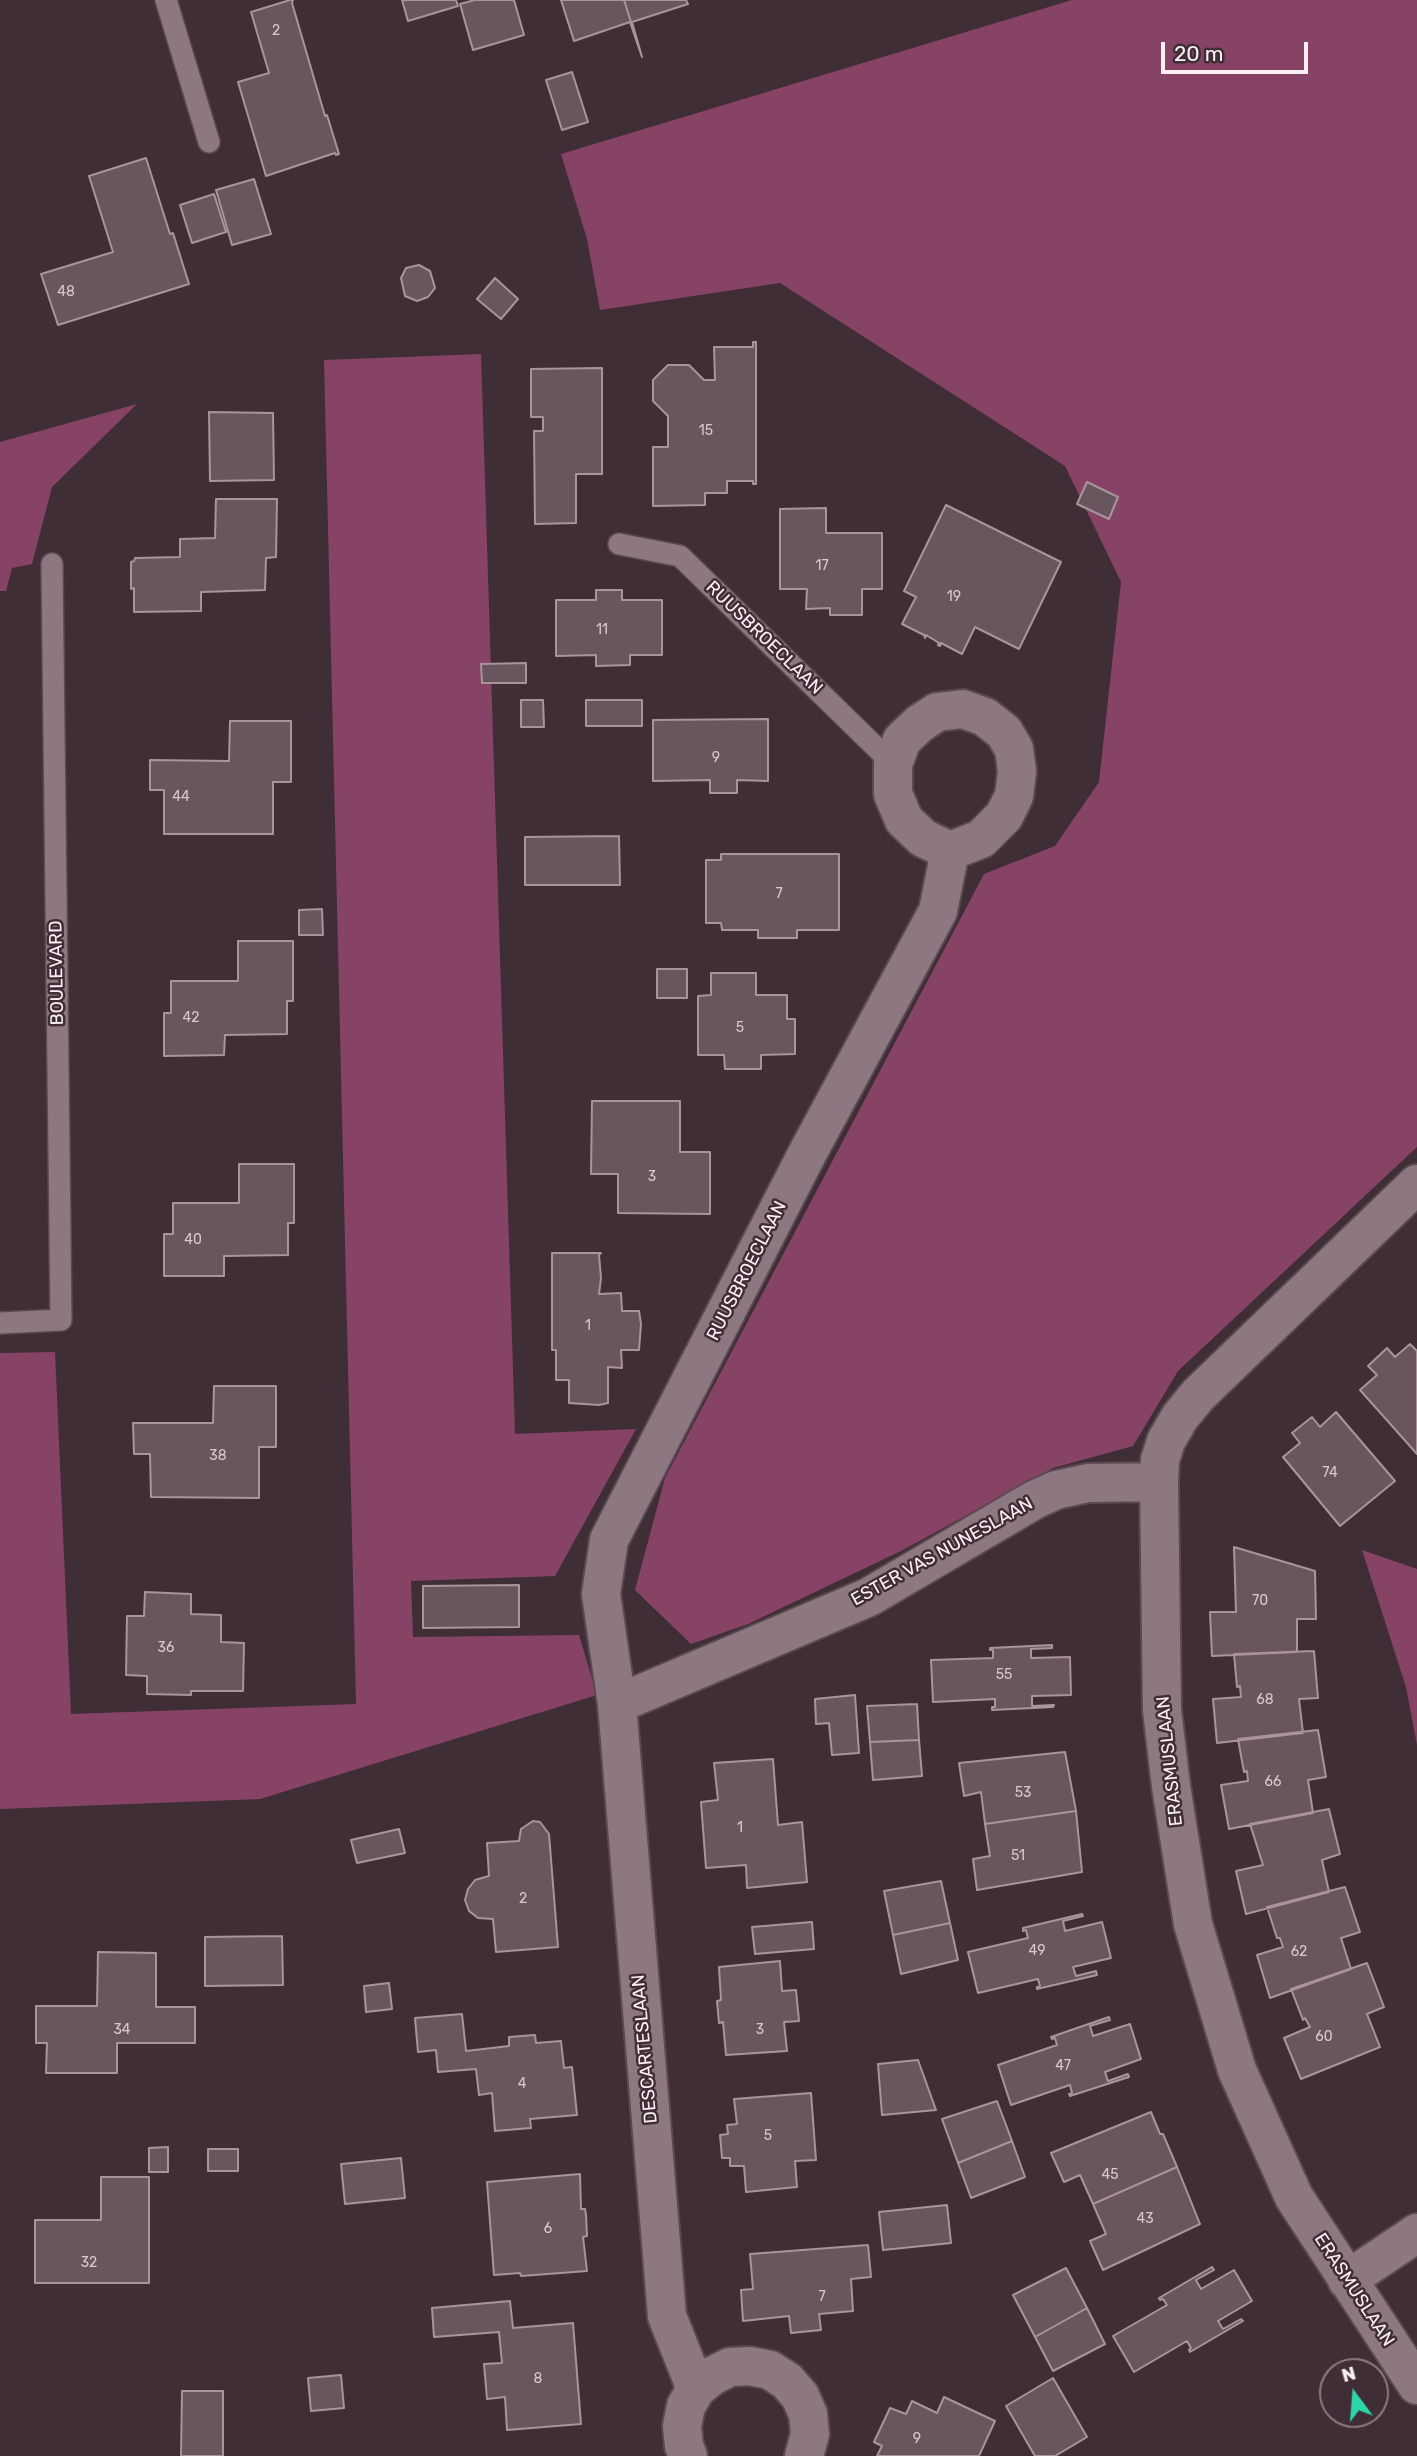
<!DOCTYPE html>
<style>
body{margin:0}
#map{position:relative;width:1417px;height:2456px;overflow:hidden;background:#402e36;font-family:Rubik,sans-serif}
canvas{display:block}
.north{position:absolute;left:1319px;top:2358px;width:70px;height:70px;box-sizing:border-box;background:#402e36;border:2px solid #8b7b82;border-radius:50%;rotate:344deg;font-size:19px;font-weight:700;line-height:28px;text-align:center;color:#fbeff4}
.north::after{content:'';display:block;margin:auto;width:24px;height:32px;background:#2dd5ab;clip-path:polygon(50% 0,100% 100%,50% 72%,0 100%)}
.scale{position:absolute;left:1161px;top:42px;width:147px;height:32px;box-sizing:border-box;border:4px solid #fbeff4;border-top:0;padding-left:9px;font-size:21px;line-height:24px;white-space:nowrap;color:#fbeff4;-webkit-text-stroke:5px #402e36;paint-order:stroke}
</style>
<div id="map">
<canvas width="1417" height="2456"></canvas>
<div class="north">N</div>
<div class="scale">20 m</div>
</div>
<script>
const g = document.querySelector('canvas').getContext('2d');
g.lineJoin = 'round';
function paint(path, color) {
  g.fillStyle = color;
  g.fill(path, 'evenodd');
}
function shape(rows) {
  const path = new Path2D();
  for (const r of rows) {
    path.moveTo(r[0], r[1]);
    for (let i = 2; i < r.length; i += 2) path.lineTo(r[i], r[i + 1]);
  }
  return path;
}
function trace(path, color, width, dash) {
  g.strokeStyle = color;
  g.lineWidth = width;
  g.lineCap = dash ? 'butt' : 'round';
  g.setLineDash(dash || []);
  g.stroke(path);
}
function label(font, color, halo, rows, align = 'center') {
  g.font = font + ' Rubik,sans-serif';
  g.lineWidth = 5;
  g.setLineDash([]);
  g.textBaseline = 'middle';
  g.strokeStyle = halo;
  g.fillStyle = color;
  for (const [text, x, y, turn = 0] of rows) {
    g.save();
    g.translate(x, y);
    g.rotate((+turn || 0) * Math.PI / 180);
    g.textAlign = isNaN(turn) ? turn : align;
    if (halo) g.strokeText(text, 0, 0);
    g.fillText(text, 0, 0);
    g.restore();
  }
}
paint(shape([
 [1072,0,1417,0,1417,1147,1178,1371,1133,1446,1053,1468,903,1550,748,1624,691,1644,635,1590,665,1478,984,874,1055,846,1099,782,1121,582,1065,466,780,283,600,310,587,239,561,154],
 [481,354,515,1434,636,1429,555,1576,411,1581,413,1637,579,1635,597,1695,260,1799,0,1809,0,1353,55,1352,71,1714,356,1704,324,360],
 [137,404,52,487,32,564,12,568,6,591,0,591,0,442],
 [1362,1550,1417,1569,1417,1745,1406,1687]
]), '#874365');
const building = shape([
 [290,0,293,0,292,3,325,116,327,115,339,154,336,155,335,153,266,176,238,82,269,73,251,12,290,0],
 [402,0,456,0,458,6,408,21,402,0],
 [475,0,514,0,524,35,473,50,460,4,475,0],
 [561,0,624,0,642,57,630,22,574,41,561,0],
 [624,0,686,0,688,4,632,22,642,57,624,0],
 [572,72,588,122,562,130,546,80,572,72],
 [146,158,170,234,173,233,189,284,58,325,41,274,113,252,89,176,146,158],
 [254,179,271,234,232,245,216,190,254,179],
 [214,194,226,232,192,243,180,205,214,194],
 [419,265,430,271,435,288,428,297,417,301,405,296,401,278,406,268,419,265],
 [495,278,518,299,501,319,477,299,495,278],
 [753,342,756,342,756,484,753,484,753,481,727,481,727,493,705,493,705,505,653,506,653,447,668,447,668,416,653,401,653,380,668,365,689,365,704,380,715,380,714,347,753,347,753,342],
 [602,368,602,474,576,474,576,523,535,524,534,431,543,431,543,417,531,417,531,369,602,368],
 [209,412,273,413,274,480,210,481,209,412],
 [1087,482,1118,497,1109,519,1077,504,1087,482],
 [216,499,277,499,276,557,266,558,265,590,201,592,201,611,134,612,134,588,131,589,131,562,134,561,135,558,180,557,180,539,215,538,216,499],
 [946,505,1061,562,1019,649,975,627,962,654,941,643,940,646,938,645,939,643,926,635,925,638,924,635,902,624,916,597,904,591,946,505],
 [826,508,826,533,882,533,882,589,862,589,862,615,830,615,830,608,806,609,807,589,780,589,780,509,826,508],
 [596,590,622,590,622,600,662,600,662,655,630,655,630,665,596,666,596,655,556,656,556,600,596,600,596,590],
 [526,663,526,683,482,683,481,664,526,663],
 [521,700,543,700,544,727,521,727,521,700],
 [586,700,642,700,642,726,586,726,586,700],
 [768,719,768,781,737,780,737,793,710,793,710,780,653,781,653,720,768,719],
 [230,721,291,721,291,782,273,782,273,834,164,834,164,790,150,790,150,760,229,761,230,721],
 [619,836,620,885,525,885,525,837,619,836],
 [721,854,839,854,839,930,797,930,797,938,758,938,758,930,722,930,721,923,706,923,706,860,721,860,721,854],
 [322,909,323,935,299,935,299,910,322,909],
 [238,941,293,941,293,1001,287,1001,287,1034,225,1035,224,1055,164,1056,164,1013,171,1013,171,981,238,981,238,941],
 [657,969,687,969,687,998,657,998,657,969],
 [711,973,756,973,756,995,787,995,787,1019,795,1019,795,1054,761,1055,761,1069,725,1069,724,1055,698,1055,698,996,711,995,711,973],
 [592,1101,680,1101,680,1152,710,1152,710,1214,618,1213,618,1174,591,1174,592,1101],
 [239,1164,294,1164,294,1223,288,1223,288,1255,224,1256,224,1276,164,1276,164,1234,173,1234,173,1203,239,1203,239,1164],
 [552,1253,601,1253,599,1255,601,1278,599,1294,621,1293,622,1311,639,1311,641,1324,639,1350,621,1350,622,1368,608,1367,608,1403,599,1405,569,1403,569,1380,556,1380,556,1350,552,1350,552,1253],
 [1410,1344,1417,1351,1417,1454,1360,1390,1377,1375,1368,1366,1387,1348,1395,1357,1410,1344],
 [214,1386,276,1386,276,1447,259,1447,259,1498,151,1497,150,1454,134,1454,133,1423,213,1423,214,1386],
 [1336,1412,1395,1481,1340,1526,1283,1457,1300,1443,1292,1433,1312,1417,1320,1427,1336,1412],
 [1234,1547,1315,1571,1316,1619,1297,1619,1297,1652,1212,1656,1210,1612,1236,1612,1234,1547],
 [519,1585,519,1627,423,1628,423,1586,519,1585],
 [145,1592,191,1594,191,1614,221,1615,221,1642,244,1643,243,1691,191,1691,191,1695,147,1694,147,1676,126,1675,127,1616,144,1616,145,1592],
 [1052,1645,1052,1648,1031,1649,1031,1658,1070,1657,1071,1695,1032,1696,1032,1706,1054,1705,1053,1707,992,1710,992,1707,995,1707,995,1699,933,1702,931,1660,993,1658,993,1650,990,1650,990,1648,1052,1645],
 [1314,1651,1318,1698,1299,1699,1303,1733,1217,1743,1213,1699,1241,1697,1240,1686,1237,1687,1234,1654,1314,1651],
 [855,1695,859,1753,832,1755,829,1723,816,1724,815,1699,855,1695],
 [917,1704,919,1740,870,1742,867,1706,917,1704],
 [1318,1730,1326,1777,1308,1780,1313,1813,1229,1829,1221,1785,1248,1781,1247,1771,1244,1772,1238,1739,1318,1730],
 [919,1740,922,1776,873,1780,870,1742,919,1740],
 [1065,1752,1076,1811,985,1824,981,1792,964,1796,959,1763,1065,1752],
 [773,1759,778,1825,802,1822,807,1882,747,1888,746,1865,706,1868,701,1802,718,1800,714,1763,773,1759],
 [1329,1809,1340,1854,1322,1860,1329,1892,1246,1914,1236,1871,1263,1865,1250,1824,1329,1809],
 [1076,1811,1082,1872,977,1890,973,1859,990,1856,985,1824,1076,1811],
 [533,1821,540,1822,549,1834,558,1947,496,1952,493,1919,478,1918,469,1911,465,1900,468,1889,475,1880,489,1876,487,1843,519,1841,521,1829,533,1821],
 [399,1829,405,1853,357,1863,351,1840,399,1829],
 [941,1881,950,1923,893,1935,884,1891,941,1881],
 [1345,1887,1360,1932,1341,1938,1351,1969,1270,1998,1257,1955,1283,1947,1280,1938,1277,1938,1267,1907,1345,1887],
 [1082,1914,1083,1916,1063,1921,1065,1931,1102,1922,1111,1958,1073,1967,1076,1976,1096,1971,1097,1975,1037,1989,1037,1987,1040,1986,1038,1979,978,1993,968,1952,1028,1938,1026,1930,1023,1931,1023,1928,1082,1914],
 [812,1922,814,1949,755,1954,752,1927,812,1922],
 [950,1923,958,1960,901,1974,893,1935,950,1923],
 [282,1936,283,1985,205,1986,205,1937,282,1936],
 [98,1952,156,1953,156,2007,195,2007,195,2043,117,2043,117,2073,46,2073,47,2043,36,2043,36,2006,97,2006,98,1952],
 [780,1961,782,1991,796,1990,799,2021,784,2022,787,2051,726,2055,723,2022,719,2023,717,2001,721,2000,719,1967,780,1961],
 [1367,1963,1384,2007,1367,2014,1380,2047,1301,2079,1284,2038,1310,2027,1305,2018,1303,2020,1291,1989,1367,1963],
 [389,1983,392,2009,366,2012,364,1986,389,1983],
 [462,2014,466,2051,509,2046,509,2037,535,2035,536,2043,561,2041,564,2068,572,2067,577,2115,530,2119,531,2128,495,2131,492,2093,479,2095,476,2069,438,2072,436,2050,418,2052,415,2018,462,2014],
 [1109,2017,1110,2020,1090,2026,1093,2036,1130,2024,1141,2059,1105,2072,1108,2081,1128,2074,1129,2077,1070,2096,1069,2094,1072,2093,1070,2085,1011,2105,998,2065,1057,2045,1055,2038,1052,2039,1051,2037,1109,2017],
 [918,2060,936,2110,882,2115,878,2064,918,2060],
 [811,2093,816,2160,795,2161,797,2187,746,2192,744,2166,730,2166,730,2158,722,2158,720,2135,728,2134,727,2125,737,2124,734,2099,811,2093],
 [997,2101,1012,2141,958,2163,942,2119,997,2101],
 [1151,2112,1160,2134,1163,2134,1177,2167,1093,2204,1080,2175,1064,2182,1051,2153,1151,2112],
 [1012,2141,1025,2177,971,2198,958,2163,1012,2141],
 [168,2147,168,2172,149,2172,149,2148,168,2147],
 [208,2149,238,2149,238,2171,208,2171,208,2149],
 [401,2158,405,2198,345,2204,341,2164,401,2158],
 [1177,2167,1200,2224,1103,2270,1090,2241,1106,2234,1093,2204,1177,2167],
 [580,2174,581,2209,585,2209,586,2215,587,2236,583,2237,587,2271,521,2276,520,2273,494,2275,487,2182,580,2174],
 [101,2177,149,2177,149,2283,35,2283,35,2220,101,2220,101,2177],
 [947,2205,951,2243,883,2250,879,2212,947,2205],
 [868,2245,871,2277,851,2279,853,2311,819,2314,821,2330,791,2333,789,2316,743,2321,741,2290,753,2289,750,2254,868,2245],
 [1212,2267,1214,2270,1196,2280,1201,2289,1234,2270,1252,2301,1218,2321,1223,2329,1241,2319,1243,2321,1190,2352,1189,2350,1191,2348,1187,2341,1134,2372,1113,2336,1167,2305,1163,2299,1160,2300,1159,2298,1212,2267],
 [1066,2268,1087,2308,1035,2337,1013,2295,1066,2268],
 [510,2301,513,2328,573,2323,581,2424,507,2430,505,2397,487,2399,484,2364,502,2363,499,2332,434,2337,432,2308,510,2301],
 [1087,2308,1105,2344,1053,2371,1035,2337,1087,2308],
 [341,2375,344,2408,311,2411,308,2378,341,2375],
 [1053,2378,1087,2437,1055,2456,1035,2456,1006,2406,1053,2378],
 [182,2391,223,2391,223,2456,181,2456,182,2391],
 [944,2397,995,2421,979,2456,877,2456,882,2446,874,2442,890,2408,906,2414,912,2401,937,2413,944,2397]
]);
paint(building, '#69555e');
trace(building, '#a9939d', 2);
const service = shape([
 [166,0,209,142],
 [619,544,680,556,893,764],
 [0,1323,61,1320,52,564]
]);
const minor = shape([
 [1417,1184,1198,1395,1180,1417,1166,1441,1160,1460,1159,1482,1162,1710,1171,1786,1193,1924,1237,2070,1294,2197,1417,2385],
 [617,1704,869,1597,1034,1500,1056,1490,1088,1483,1159,1482],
 [1347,2280,1417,2233],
 [696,2389,667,2316,617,1704,601,1594,609,1540,808,1152,938,911,950,851,923,838,904,820,893,794,893,764,902,740,919,724,937,712,963,709,985,717,1004,732,1014,749,1017,771,1014,796,1004,816,981,839,950,851],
 [688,2456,684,2446,682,2426,686,2406,696,2389,712,2376,730,2367,750,2366,770,2370,787,2381,800,2396,808,2414,810,2434,804,2456]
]);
trace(service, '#594a51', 24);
trace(minor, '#594a51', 42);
trace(service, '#8d7881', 21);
trace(minor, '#8d7881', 38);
label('14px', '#d6c8ce', null, [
 ["2",276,31],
 ["48",66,292],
 ["15",706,431],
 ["17",822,566],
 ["19",954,597],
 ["11",602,630],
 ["9",716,758],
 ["44",181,797],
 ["7",779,894],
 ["42",191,1018],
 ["5",740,1028],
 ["3",652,1177],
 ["40",193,1240],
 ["1",588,1326],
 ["38",218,1456],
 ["74",1330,1473],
 ["70",1260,1601],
 ["36",166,1648],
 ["55",1004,1675],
 ["68",1265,1700],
 ["66",1273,1782],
 ["53",1023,1793],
 ["1",740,1828],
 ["51",1018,1856],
 ["2",523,1899],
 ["49",1037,1951],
 ["62",1299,1952],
 ["34",122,2030],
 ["3",760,2030],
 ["60",1324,2037],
 ["47",1063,2066],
 ["4",522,2084],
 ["5",768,2136],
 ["45",1110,2175],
 ["43",1145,2219],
 ["6",548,2229],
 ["32",89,2263],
 ["7",822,2297],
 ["8",538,2379],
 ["9",917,2439]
]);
label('18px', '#fbeff4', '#402e36', [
 ["RUUSBROECLAAN",764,638,44],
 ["BOULEVARD",57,973,-91],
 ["RUUSBROECLAAN",747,1271,-63],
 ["ESTER VAS NUNESLAAN",942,1552,-29],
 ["ERASMUSLAAN",1170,1761,-96],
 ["DESCARTESLAAN",645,2049,-95],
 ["ERASMUSLAAN",1354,2290,57]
]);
</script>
